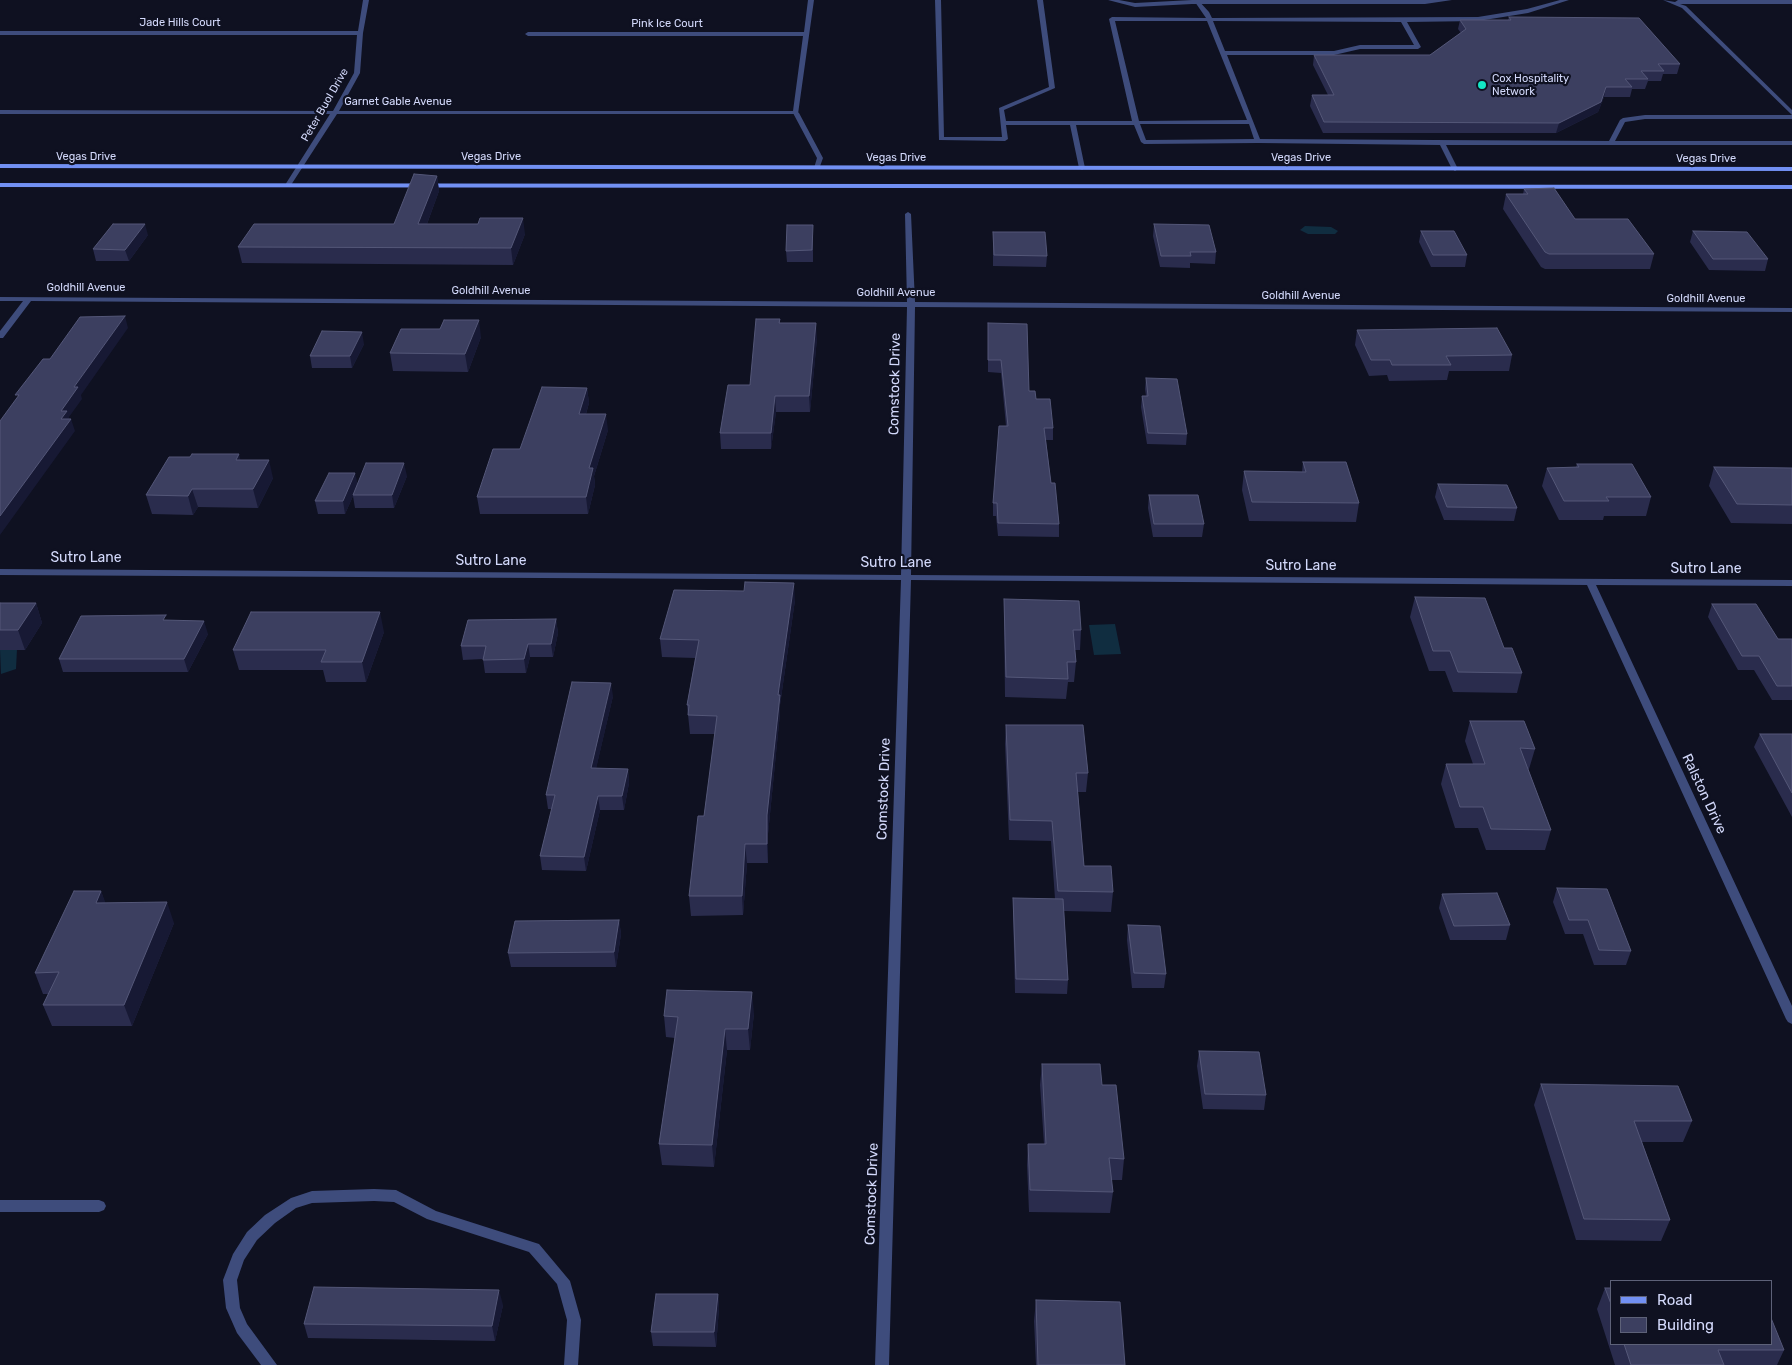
<!DOCTYPE html>
<style>
body{margin:0}
#map{position:relative;width:1792px;height:1365px;overflow:hidden;background:#0f1121;font-family:Rubik,sans-serif}
canvas{display:block}
.legend{position:absolute;left:1610px;top:1280px;width:162px;height:65px;box-sizing:border-box;background:#0f1121;border:1px solid #5d6178;margin:0;padding:6px 9px;list-style:none;font-size:15px;color:#d3d9fb}
.legend li{display:flex;align-items:center;gap:10px;height:25px}
.legend b{width:25px;border:1px solid #5d6178}
</style>
<div id="map">
<canvas width="1792" height="1365"></canvas>
<ul class="legend">
<li><b style="height:6px;background:#7290f3"></b>Road</li>
<li><b style="height:14px;background:#3c3f60"></b>Building</li>
</ul>
</div>
<script>
const g = document.querySelector('canvas').getContext('2d');
g.lineJoin = 'round';
function paint(path, color) {
  g.fillStyle = color;
  g.fill(path, 'evenodd');
}
function shape(rows) {
  const path = new Path2D();
  for (const r of rows) {
    path.moveTo(r[0], r[1]);
    for (let i = 2; i < r.length; i += 2) path.lineTo(r[i], r[i + 1]);
  }
  return path;
}
function trace(path, color, width, dash) {
  g.strokeStyle = color;
  g.lineWidth = width;
  g.lineCap = dash ? 'butt' : 'round';
  g.setLineDash(dash || []);
  g.stroke(path);
}
function label(font, color, halo, rows, align = 'center') {
  g.font = font + ' Rubik,sans-serif';
  g.lineWidth = 4.5;
  g.setLineDash([]);
  g.textBaseline = 'middle';
  g.strokeStyle = halo;
  g.fillStyle = color;
  for (const [text, x, y, turn = 0] of rows) {
    g.save();
    g.translate(x, y);
    g.rotate((+turn || 0) * Math.PI / 180);
    g.textAlign = isNaN(turn) ? turn : align;
    if (halo) g.strokeText(text, 0, 0);
    g.fillText(text, 0, 0);
    g.restore();
  }
}
paint(shape([
 [1305,226,1331,227,1338,231,1335,234,1308,234,1300,230],
 [1115,624,1121,654,1094,655,1089,625],
 [0,649,17,649,16,669,1,674]
]), '#102d40');
paint(shape([
 [935,0,941,0,944,137,1002,137,999,108,1049,87,1037,0,1043,0,1055,88,1004,110,1006,121,1132,121,1109,19,1112,17,1206,18,1195,2,1198,0,1209,12,1212,18,1478,17,1527,9,1560,0,1569,0,1528,13,1478,21,1407,22,1421,47,1418,49,1360,49,1334,55,1227,55,1260,139,1609,141,1620,120,1623,118,1645,115,1792,115,1792,119,1645,119,1625,122,1615,141,1792,141,1792,145,1446,145,1458,169,1455,171,1452,169,1440,145,1258,143,1144,144,1141,142,1134,125,1076,125,1085,168,1082,170,1079,168,1070,125,1006,125,1008,139,1005,141,939,140,935,0],
 [1115,21,1207,21,1247,120,1139,121,1115,21],
 [1213,21,1401,22,1414,45,1360,45,1334,51,1225,51,1213,21],
 [1140,124,1249,124,1254,139,1146,140,1140,124],
 [1663,0,1675,2,1678,0,1792,0,1792,4,1680,4,1686,6,1792,110,1792,115,1682,8,1663,0],
 [796,111,799,113,823,158,819,169,814,168,817,158,793,113,796,111],
 [374,1189,396,1190,436,1211,539,1244,570,1281,581,1320,578,1365,564,1365,567,1320,557,1284,529,1252,427,1219,394,1202,374,1201,312,1203,296,1208,275,1223,257,1240,244,1260,237,1280,240,1308,247,1324,277,1365,261,1365,237,1333,226,1308,223,1280,233,1254,247,1232,265,1215,291,1198,312,1191,374,1189]
]), '#3e4c7c');
paint(shape([
 [363,0,369,0,363,33,360,73,339,111,793,111,803,36,528,36,525,34,528,32,804,32,808,0,814,0,798,114,337,114,291,185,288,187,285,185,330,114,0,114,0,110,333,111,354,73,357,35,0,35,0,31,358,31,363,0],
 [1108,0,1119,0,1135,3,1192,0,1452,0,1425,4,1192,4,1135,7,1108,0],
 [908,212,911,214,915,302,1792,308,1792,312,915,307,911,575,1792,580,1792,586,1596,585,1792,1006,1792,1024,1788,1022,1786,1019,1587,585,911,580,889,1365,875,1365,901,580,0,575,0,569,901,575,907,307,31,301,3,338,0,338,0,331,23,301,0,301,0,297,907,302,905,214,908,212],
 [0,1200,99,1200,104,1202,106,1206,104,1210,99,1212,0,1212,0,1200]
]), '#3e4c7c');
paint(shape([
 [0,164,1792,167,1792,171,0,168,0,164],
 [0,183,1792,185,1792,189,0,187,0,183]
]), '#7290f3');
paint(shape([
 [1509,17,1680,64,1677,74,1663,74,1661,81,1648,81,1645,89,1632,89,1630,97,1604,97,1598,112,1556,133,1323,133,1310,106,1312,95,1328,95,1313,65,1314,55,1430,55,1461,33,1458,29,1460,20,1508,20],
 [437,176,439,191,427,224,525,234,513,265,242,263,238,247,394,224],
 [1524,189,1575,219,1654,254,1650,269,1545,269,1541,267,1503,209,1506,194,1523,194],
 [1154,224,1216,252,1215,264,1190,263,1190,268,1160,267,1153,236],
 [1421,231,1467,255,1465,267,1431,267,1419,242],
 [1693,231,1768,259,1765,271,1709,270,1690,242],
 [993,232,1047,256,1046,267,993,266],
 [148,235,129,261,96,261,93,249],
 [813,236,813,262,787,262,786,251],
 [780,319,780,323,817,338,810,412,776,412,771,449,721,449,720,433,750,385],
 [1357,330,1512,355,1509,371,1449,371,1447,380,1389,381,1387,375,1369,376,1355,345],
 [988,335,1029,391,1036,399,1053,428,1053,440,1046,440,1051,483,1059,524,1059,537,998,536,996,516,993,516,993,503,1006,426,1001,373,988,372],
 [481,337,468,372,393,371,390,353],
 [364,344,352,368,312,368,310,356],
 [1146,378,1187,434,1186,445,1147,444,1141,407,1142,396,1146,396,1145,389],
 [587,388,589,403,586,414,608,430,594,476,595,485,588,514,480,514,477,497,520,449],
 [241,460,273,478,258,508,198,507,193,515,152,514,146,495],
 [1303,462,1359,503,1356,522,1249,521,1242,490,1244,471,1302,472],
 [1577,464,1651,497,1646,516,1604,516,1603,520,1559,520,1542,486,1547,468,1576,467],
 [1714,467,1792,468,1792,524,1731,523,1709,486],
 [407,476,394,508,355,508,353,496,345,514,318,514,315,501,357,484],
 [1438,484,1517,508,1514,521,1444,520,1435,497],
 [1149,495,1204,524,1202,537,1153,537,1148,508],
 [1415,597,1504,648,1522,673,1517,693,1453,692,1445,671,1429,671,1410,617],
 [1004,599,1081,630,1080,650,1075,650,1076,662,1074,682,1068,682,1066,699,1005,697,1004,619],
 [795,600,780,705,780,713,768,834,768,863,747,863,743,915,691,916,689,896,704,816,715,734,690,734,687,705,695,658,662,657,660,639],
 [0,603,36,603,42,623,25,650,0,650],
 [1712,604,1778,639,1792,639,1792,700,1772,700,1754,670,1738,670,1708,617],
 [556,619,558,633,553,657,530,657,526,673,485,673,483,659,463,660,461,646],
 [167,620,208,634,188,672,63,672,59,659],
 [384,632,366,682,326,682,323,670,239,670,233,650],
 [613,696,596,768,628,769,629,783,624,810,600,810,586,871,542,870,540,856,552,809,548,809,546,795],
 [1470,721,1535,749,1529,769,1528,769,1551,830,1545,850,1486,850,1478,828,1455,828,1441,784,1446,764,1473,764,1465,741],
 [1006,725,1088,773,1086,792,1078,792,1084,866,1113,892,1111,912,1064,911,1068,980,1067,994,1015,993,1013,912,1013,898,1055,899,1051,841,1009,840,1005,744],
 [1760,734,1792,734,1792,817,1754,747],
 [1557,888,1631,951,1626,965,1594,965,1583,934,1565,934,1553,902],
 [101,891,105,903,174,923,132,1026,52,1026,43,1005,48,994,43,994,35,973],
 [1442,894,1510,925,1506,940,1450,940,1439,908],
 [619,920,621,934,616,967,511,967,508,953],
 [1128,925,1166,974,1164,988,1132,988,1127,940],
 [754,1013,750,1050,727,1050,714,1167,662,1165,659,1144,675,1038,666,1037,664,1016],
 [1199,1051,1266,1095,1264,1110,1203,1109,1197,1066],
 [1042,1064,1102,1085,1124,1159,1122,1180,1111,1180,1113,1192,1110,1213,1029,1212,1027,1165,1028,1144,1044,1144,1040,1085],
 [1541,1084,1692,1121,1683,1142,1642,1142,1670,1220,1661,1241,1576,1240,1534,1105],
 [1605,1288,1611,1288,1611,1344,1771,1344,1784,1350,1777,1365,1615,1365,1597,1309],
 [718,1294,719,1308,716,1347,653,1346,651,1332],
 [1036,1300,1125,1365,1036,1365,1034,1321],
 [503,1305,495,1341,308,1338,304,1324]
]), '#2a2c4d');
paint(shape([
 [1606,87,1604,97,1598,112,1556,133,1559,123],
 [437,176,439,191,421,240,418,224],
 [523,218,525,234,513,265,511,248],
 [145,224,148,235,129,261,125,250],
 [125,316,128,328,81,395,82,399,69,417,70,420,71,419,75,431,0,535,0,516,74,387],
 [479,320,481,337,468,372,465,354],
 [816,323,817,338,810,412,809,396],
 [362,332,364,344,352,368,350,356],
 [587,388,589,403,581,430,579,414],
 [775,396,776,412,771,449,771,433],
 [606,414,608,430,594,476,595,485,588,514,586,497,589,468],
 [239,454,244,473,236,460],
 [269,460,273,478,258,508,253,489],
 [404,463,407,476,394,508,392,495],
 [355,473,358,485,353,495,353,496,345,514,343,501],
 [192,489,198,507,193,515,188,496],
 [794,583,795,600,780,705,780,713,768,834,768,863,767,844,767,815,778,695],
 [36,603,42,623,25,650,18,630],
 [380,612,384,632,366,682,362,662],
 [556,619,558,633,553,657,551,644],
 [204,621,208,634,188,672,184,659],
 [528,644,530,657,526,673,524,659],
 [611,683,613,696,593,782,591,768],
 [628,769,629,783,624,810,622,796],
 [598,796,600,810,586,871,584,857],
 [745,844,747,863,743,915,742,896],
 [101,891,109,912,96,903],
 [167,902,174,923,132,1026,124,1005],
 [619,920,621,934,616,967,614,952],
 [752,992,754,1013,750,1050,748,1029],
 [725,1029,727,1050,714,1167,712,1145],
 [499,1290,503,1305,495,1341,492,1326],
 [718,1294,719,1308,716,1347,714,1332]
]), '#171934');
const building = shape([
 [1509,17,1639,18,1680,64,1658,64,1664,71,1641,71,1648,79,1625,79,1632,87,1606,87,1601,102,1559,123,1324,122,1312,95,1334,95,1314,55,1430,55,1466,29,1460,20,1511,20,1509,17],
 [414,174,437,176,418,224,478,224,480,218,523,218,511,248,238,247,254,224,394,224,414,174],
 [1554,188,1575,219,1628,219,1654,254,1549,254,1545,252,1506,194,1528,194,1524,189,1554,188],
 [113,224,145,224,125,250,93,249,113,224],
 [1154,224,1209,225,1216,252,1190,252,1191,256,1161,256,1154,224],
 [787,225,813,225,812,250,786,251,787,225],
 [1421,231,1454,231,1467,255,1433,255,1421,231],
 [1693,231,1747,232,1768,259,1713,259,1693,231],
 [993,232,1045,232,1047,256,994,255,993,232],
 [125,316,74,387,78,387,61,411,67,411,61,419,71,419,0,516,0,421,19,395,15,395,43,359,50,359,80,317,125,316],
 [756,319,780,319,779,323,816,323,809,396,775,396,771,433,720,433,728,385,750,385,756,319],
 [444,320,479,320,465,354,390,353,401,329,440,329,444,320],
 [988,323,1027,324,1029,391,1035,391,1036,399,1050,399,1053,428,1044,428,1051,483,1055,483,1059,524,998,523,997,503,993,503,999,426,1008,426,1001,360,988,360,988,323],
 [1497,328,1512,355,1446,356,1451,365,1392,365,1390,360,1371,360,1357,330,1497,328],
 [322,331,362,332,350,356,310,356,322,331],
 [1146,378,1177,379,1187,434,1148,433,1142,396,1148,396,1146,378],
 [542,387,587,388,579,414,606,414,589,468,593,468,586,497,477,497,493,449,520,449,542,387],
 [192,454,239,454,236,460,269,460,253,489,192,489,188,496,146,495,169,457,190,457,192,454],
 [1303,462,1346,462,1359,503,1252,502,1244,471,1306,472,1303,462],
 [366,463,404,463,392,495,353,495,366,463],
 [1577,464,1632,464,1651,497,1606,497,1609,501,1564,501,1547,468,1579,467,1577,464],
 [1714,467,1792,468,1792,505,1737,504,1714,467],
 [329,473,355,473,343,501,315,501,329,473],
 [1438,484,1507,485,1517,508,1447,507,1438,484],
 [1149,495,1198,495,1204,524,1154,524,1149,495],
 [745,582,794,583,778,695,780,695,767,815,767,844,745,844,742,896,689,896,698,816,704,816,717,716,688,715,689,705,687,705,699,640,660,639,674,590,744,591,745,582],
 [1415,597,1485,598,1504,648,1512,648,1522,673,1458,672,1450,651,1433,651,1415,597],
 [1004,599,1079,601,1081,630,1073,630,1076,662,1067,662,1068,679,1006,677,1004,599],
 [0,603,36,603,18,630,0,630,0,603],
 [1712,604,1756,604,1778,639,1792,639,1792,686,1777,686,1759,656,1742,656,1712,604],
 [251,612,380,612,362,662,321,662,326,650,233,650,251,612],
 [166,615,163,620,204,621,184,659,59,659,81,616,166,615],
 [556,619,551,644,528,644,524,659,483,660,486,646,461,646,468,620,556,619],
 [572,682,611,683,591,768,628,769,622,796,598,796,584,857,540,856,555,795,546,795,572,682],
 [1470,721,1524,721,1535,749,1520,748,1551,830,1491,829,1483,807,1460,807,1446,764,1485,764,1470,721],
 [1006,725,1083,725,1088,773,1076,773,1084,866,1111,866,1113,892,1058,891,1052,821,1010,820,1006,725],
 [1760,734,1792,734,1792,793,1760,734],
 [1557,888,1607,889,1631,951,1599,950,1588,920,1569,920,1557,888],
 [74,891,101,891,96,903,167,902,124,1005,43,1005,59,972,35,973,74,891],
 [1497,893,1510,925,1454,926,1442,894,1497,893],
 [1013,898,1063,899,1068,980,1016,979,1013,898],
 [619,920,614,952,508,953,515,921,619,920],
 [1128,925,1160,926,1166,974,1134,973,1128,925],
 [667,990,752,992,748,1029,725,1029,712,1145,659,1144,678,1017,664,1016,667,990],
 [1199,1051,1259,1052,1266,1095,1205,1094,1199,1051],
 [1042,1064,1100,1064,1102,1085,1116,1085,1124,1159,1109,1158,1113,1192,1030,1190,1028,1144,1046,1144,1042,1064],
 [1541,1084,1678,1086,1692,1121,1634,1121,1670,1220,1584,1219,1541,1084],
 [314,1287,499,1290,492,1326,304,1324,314,1287],
 [1605,1288,1611,1288,1611,1304,1605,1288],
 [656,1294,718,1294,714,1332,651,1332,656,1294],
 [1036,1300,1120,1302,1125,1365,1038,1365,1036,1300],
 [1771,1318,1784,1350,1718,1350,1724,1365,1631,1365,1624,1344,1771,1344,1771,1318]
]);
paint(building, '#3c3f60');
trace(building, '#545778', 1);
for (const [x, y, r, color] of [
 [1482,85,5,"#13e7c6"]
]) {
  const dot = new Path2D();
  dot.arc(x, y, r, 0, 2 * Math.PI);
  g.fillStyle = color;
  g.fill(dot);
  trace(dot, '#0f1121', 2);
}
label('11px', '#d3d9fb', '#0f1121', [
 ["Jade Hills Court",180,23],
 ["Pink Ice Court",667,24],
 ["Garnet Gable Avenue",398,102],
 ["Peter Buol Drive",325,105,-60],
 ["Vegas Drive",86,157],
 ["Vegas Drive",491,157],
 ["Vegas Drive",896,158],
 ["Vegas Drive",1301,158],
 ["Vegas Drive",1706,159],
 ["Goldhill Avenue",86,288],
 ["Goldhill Avenue",491,291],
 ["Goldhill Avenue",896,293],
 ["Goldhill Avenue",1301,296],
 ["Goldhill Avenue",1706,299]
]);
label('11px', '#d3d9fb', '#0f1121', [
 ["Cox Hospitality",1492,79],
 ["Network",1492,92]
], 'left');
label('14px', '#d3d9fb', '#0f1121', [
 ["Comstock Drive",895,384,-89],
 ["Sutro Lane",86,558],
 ["Sutro Lane",491,561],
 ["Sutro Lane",896,563],
 ["Sutro Lane",1301,566],
 ["Sutro Lane",1706,569],
 ["Comstock Drive",884,789,-88],
 ["Ralston Drive",1704,794,65],
 ["Comstock Drive",872,1194,-88]
]);
</script>
